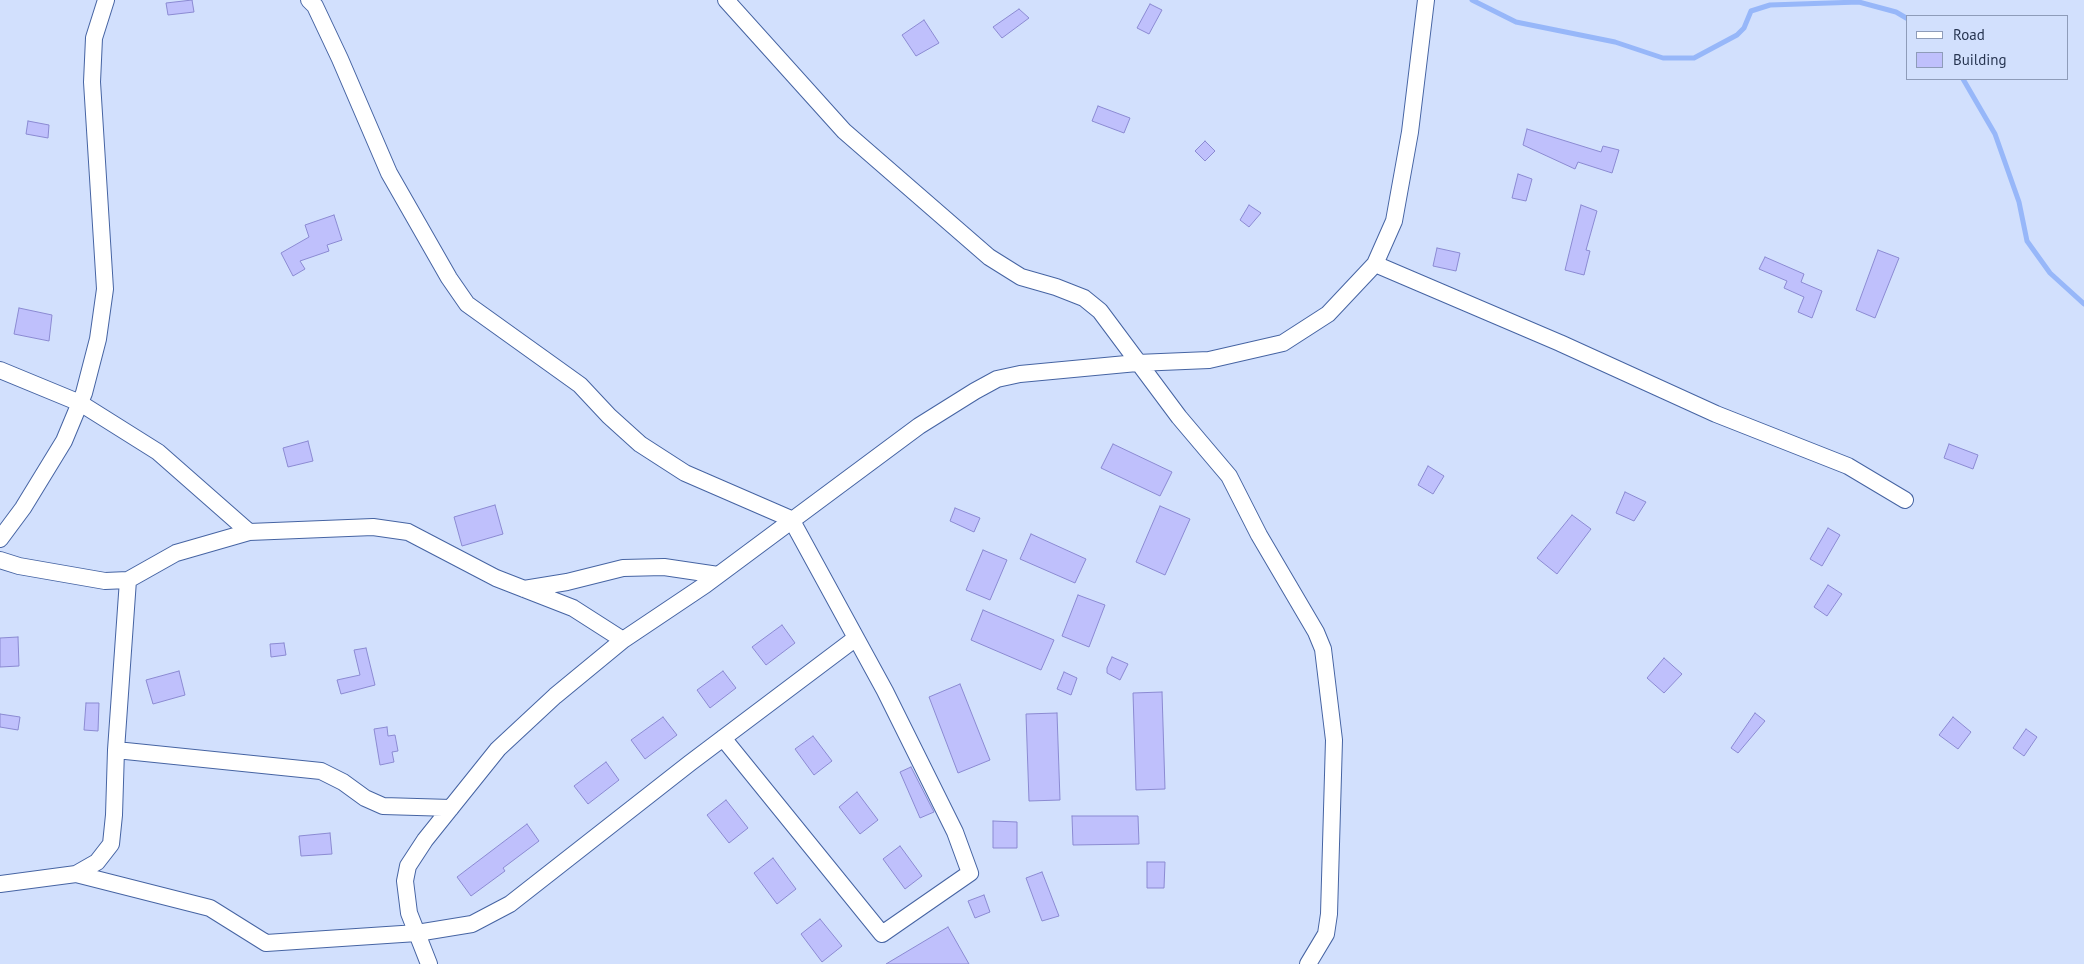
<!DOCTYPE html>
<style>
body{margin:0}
#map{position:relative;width:2084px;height:964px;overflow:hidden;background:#d2e0fd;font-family:"PT Sans",sans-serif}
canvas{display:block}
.legend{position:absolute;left:1906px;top:15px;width:162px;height:65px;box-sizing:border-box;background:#d2e0fd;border:1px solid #8e9cb9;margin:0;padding:6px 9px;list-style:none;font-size:15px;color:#283652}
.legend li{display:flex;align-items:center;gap:10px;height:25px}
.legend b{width:25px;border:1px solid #8e9cb9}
</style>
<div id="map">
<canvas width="2084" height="964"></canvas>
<ul class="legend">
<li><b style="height:6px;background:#fff"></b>Road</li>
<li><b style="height:14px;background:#bfc0fc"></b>Building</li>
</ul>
</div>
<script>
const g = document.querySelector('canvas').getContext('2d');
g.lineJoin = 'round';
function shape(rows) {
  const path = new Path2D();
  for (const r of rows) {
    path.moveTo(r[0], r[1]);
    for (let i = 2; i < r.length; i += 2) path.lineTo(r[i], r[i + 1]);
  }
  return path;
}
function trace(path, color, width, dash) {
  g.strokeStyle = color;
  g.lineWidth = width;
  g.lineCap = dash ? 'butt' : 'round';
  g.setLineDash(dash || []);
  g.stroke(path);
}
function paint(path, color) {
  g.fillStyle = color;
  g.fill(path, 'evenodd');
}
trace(shape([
 [1472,0,1516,22,1615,42,1663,58,1694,58,1737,35,1744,28,1751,11,1770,5,1859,2,1896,12,1908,19],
 [1963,79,1995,134,2019,202,2027,241,2050,273,2084,304]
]), '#97b7f9', 5);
const building = shape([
 [192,0,194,12,168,15,166,3,192,0],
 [1150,4,1162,10,1149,34,1137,28,1150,4],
 [1019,9,1029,18,1002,38,993,27,1019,9],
 [924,20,939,43,916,56,902,35,924,20],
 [1098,106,1130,118,1124,133,1092,121,1098,106],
 [28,121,49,125,48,138,26,134,28,121],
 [1527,129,1601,152,1603,146,1619,150,1612,173,1578,162,1575,169,1523,145,1527,129],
 [1205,141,1215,151,1205,161,1195,151,1205,141],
 [1518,174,1532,179,1526,201,1512,198,1518,174],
 [1249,205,1261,213,1249,227,1240,220,1249,205],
 [1581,205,1597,211,1586,250,1590,251,1584,275,1565,270,1581,205],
 [334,215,342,240,327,245,329,251,300,261,305,269,293,276,281,253,309,237,305,225,334,215],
 [1437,248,1460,253,1456,271,1433,266,1437,248],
 [1878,250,1899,258,1875,318,1856,310,1878,250],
 [1765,257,1804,274,1801,282,1822,291,1812,318,1798,312,1804,297,1784,288,1787,281,1759,269,1765,257],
 [19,308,52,315,49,341,14,334,19,308],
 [308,441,313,461,288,467,283,448,308,441],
 [1113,444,1172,472,1160,496,1101,468,1113,444],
 [1949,444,1978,455,1973,469,1944,458,1949,444],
 [1428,466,1444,476,1433,494,1418,485,1428,466],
 [1625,492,1646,502,1634,521,1616,513,1625,492],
 [495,505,503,534,462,546,454,517,495,505],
 [1160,506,1190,519,1165,575,1136,562,1160,506],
 [955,508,980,518,974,532,950,521,955,508],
 [1572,515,1591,529,1557,574,1537,558,1572,515],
 [1828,528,1840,535,1822,566,1810,559,1828,528],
 [1031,534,1086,559,1075,583,1020,559,1031,534],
 [983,550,1007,560,990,600,966,590,983,550],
 [1828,585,1842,594,1827,616,1814,607,1828,585],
 [1078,595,1105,605,1089,647,1062,636,1078,595],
 [983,610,1054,640,1041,670,971,640,983,610],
 [782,625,795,643,766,665,752,647,782,625],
 [18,637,19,666,0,667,0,638,18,637],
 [284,643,286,655,271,657,270,644,284,643],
 [366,648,375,685,341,694,337,680,360,675,354,650,366,648],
 [1112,657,1128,664,1120,680,1107,673,1107,668,1112,657],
 [1664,658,1682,674,1664,693,1647,678,1664,658],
 [179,671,185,695,153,704,146,680,179,671],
 [723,671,736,688,710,708,697,690,723,671],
 [1064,672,1077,678,1071,695,1057,689,1064,672],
 [960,684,990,760,958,773,929,697,960,684],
 [1162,692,1165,789,1136,790,1133,693,1162,692],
 [86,703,99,703,98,731,84,730,86,703],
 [1057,713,1060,800,1029,801,1026,714,1057,713],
 [1755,713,1765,721,1738,753,1731,748,1755,713],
 [0,714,20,717,18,730,0,727,0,714],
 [663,717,677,735,645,759,631,740,663,717],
 [1953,717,1971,732,1958,749,1939,735,1953,717],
 [387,727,388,736,395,735,398,751,392,752,394,762,380,765,374,729,387,727],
 [2026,729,2037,737,2024,756,2013,748,2026,729],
 [813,736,832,761,814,775,795,749,813,736],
 [606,762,619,780,588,804,574,786,606,762],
 [911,767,934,812,920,818,900,772,911,767],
 [857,792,878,820,860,834,839,807,857,792],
 [726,800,748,828,729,843,707,815,726,800],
 [1072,816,1138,816,1139,844,1073,845,1072,816],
 [993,821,1017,822,1017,848,993,848,993,821],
 [527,824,539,841,503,868,505,871,471,896,457,877,527,824],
 [330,833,332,854,301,856,299,836,330,833],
 [900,846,922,876,905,889,883,859,900,846],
 [773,858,796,889,777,904,754,873,773,858],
 [1147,862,1165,862,1164,888,1147,888,1147,862],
 [1042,872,1059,916,1042,921,1026,878,1042,872],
 [984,895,990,912,975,918,968,901,984,895],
 [820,919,842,946,822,962,801,934,820,919],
 [948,927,969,964,886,964,948,927]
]);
paint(building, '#bfc0fc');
trace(building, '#8b8ad2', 1);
const minor = shape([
 [309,0,315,6,340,59,389,173,449,278,467,304,580,385,609,416,640,444,685,473,791,519,885,691,955,832,970,873,882,934,723,738],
 [726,0,844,131,989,257,1021,277,1056,287,1084,298,1100,311,1179,417,1229,476,1259,535,1316,632,1323,649,1334,740,1329,914,1326,934,1308,964],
 [1375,264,1560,343,1716,414,1848,466,1905,500],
 [0,370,80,403,158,452,249,532],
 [0,539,23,508,64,441,84,393,98,339,105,289,92,82,94,38,106,0],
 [0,560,19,566,105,581,128,580,176,553,249,532,373,527,408,532,496,578,573,608,623,640],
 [524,589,567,582,623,568,664,567,718,575],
 [116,750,321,771,343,782,365,798,383,806,451,808],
 [76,874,210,908,266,943,417,933,472,924,510,904,690,763,856,638],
 [0,884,76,874,97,862,111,844,114,815,116,750,128,580],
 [429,964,409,913,405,881,408,866,425,840,498,749,555,696,623,640,705,585,919,426,975,391,997,379,1020,374,1137,363,1209,360,1283,343,1328,314,1375,264,1394,221,1410,132,1426,0]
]);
trace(minor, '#4664a3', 18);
trace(minor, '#fff', 16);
</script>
